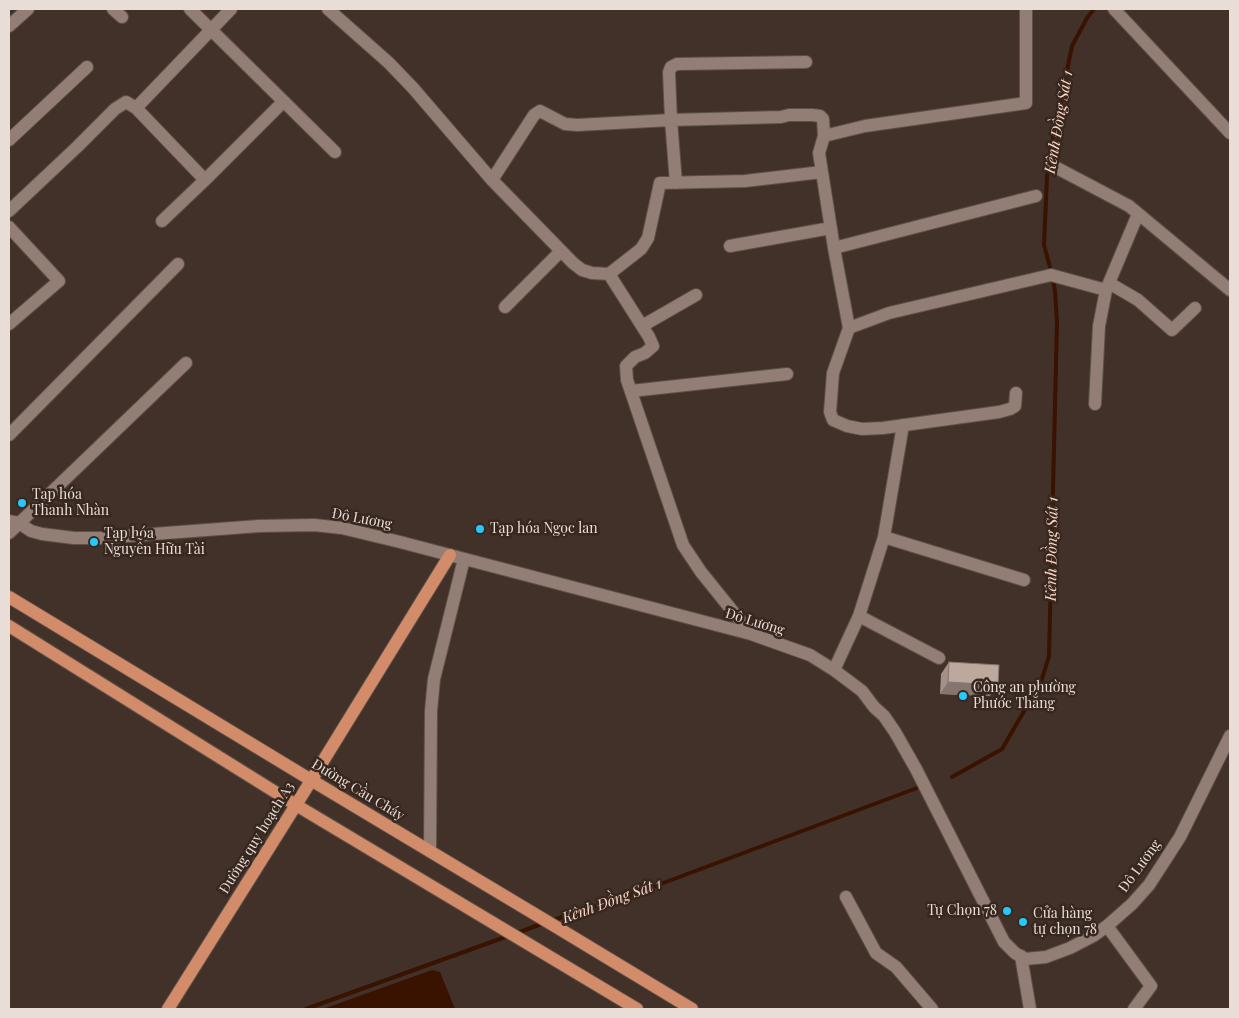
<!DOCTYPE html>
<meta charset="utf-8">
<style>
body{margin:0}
#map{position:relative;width:1239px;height:1018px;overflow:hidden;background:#423129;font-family:"Playfair Display",serif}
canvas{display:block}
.frame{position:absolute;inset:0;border:10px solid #e8ddd7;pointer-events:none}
</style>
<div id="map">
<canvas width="1239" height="1018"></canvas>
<div class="frame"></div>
</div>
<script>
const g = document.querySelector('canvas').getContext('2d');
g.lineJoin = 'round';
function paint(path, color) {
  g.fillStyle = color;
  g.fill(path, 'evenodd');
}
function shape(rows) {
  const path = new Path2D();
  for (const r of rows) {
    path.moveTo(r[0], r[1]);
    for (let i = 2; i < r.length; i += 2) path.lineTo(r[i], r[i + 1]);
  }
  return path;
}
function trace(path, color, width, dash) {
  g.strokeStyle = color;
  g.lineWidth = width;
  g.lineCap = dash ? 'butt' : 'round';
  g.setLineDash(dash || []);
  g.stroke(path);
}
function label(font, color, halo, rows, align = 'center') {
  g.font = font + ' "Playfair Display",serif';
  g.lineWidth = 5;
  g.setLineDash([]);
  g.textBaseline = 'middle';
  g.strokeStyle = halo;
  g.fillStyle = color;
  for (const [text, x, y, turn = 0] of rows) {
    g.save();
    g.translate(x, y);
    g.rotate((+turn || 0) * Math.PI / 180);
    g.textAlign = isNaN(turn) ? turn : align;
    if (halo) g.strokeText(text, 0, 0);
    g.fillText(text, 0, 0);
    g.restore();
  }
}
paint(shape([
 [432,970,440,972,455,1009,323,1009]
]), '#391200');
trace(shape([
 [1051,271,1044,245,1047,176,1051,149,1072,46,1087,18,1094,9],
 [952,777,1002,749,1041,682,1049,656,1057,322,1055,291,1053,280],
 [553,920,642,891,917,788],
 [517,933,544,923],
 [306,1009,508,936]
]), '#391200', 4);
const minor = shape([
 [113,9,122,17],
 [190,9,335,152],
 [328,9,389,63,413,88,492,180,573,263,582,270,592,273,609,274,649,337,653,346,645,353,635,357,626,366,627,380,683,545,701,572,751,634],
 [1114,9,1230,133],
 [9,26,28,9],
 [136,108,205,180,162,221],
 [824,136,865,126,1026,103,1026,10],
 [9,140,87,67],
 [1057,168,1129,206,1230,290],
 [205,180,283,102],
 [492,180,534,115,540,111,565,124,577,125,671,120,781,117,789,115,812,115,820,116,823,119,824,136,819,153,834,248,849,328,833,373,830,412,833,420,847,426,862,429,883,428,999,412,1010,409,1015,406,1016,393],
 [676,183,671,120,669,72,671,67,677,64,806,62],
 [9,211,77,147,115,109,126,102,136,108,231,9],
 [9,227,59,281,9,324],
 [730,246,831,228],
 [834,248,1036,196],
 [609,274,641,249,648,238,660,183,745,181,822,172],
 [1109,283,1138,300,1172,330,1195,308],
 [505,307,561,251],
 [642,326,696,295],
 [849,328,889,313,1051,275,1106,290],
 [631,391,787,374],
 [1095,404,1099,326,1106,290,1138,214],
 [9,435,178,264],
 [9,521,19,523,31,531,42,534,74,538,100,538,259,526,314,525,342,528,400,542,751,634,810,655,834,670,862,691,874,707,884,716,895,732,916,769,1004,942,1015,953,1025,959,1046,957,1070,948,1093,936,1107,926,1132,904,1149,885,1180,837,1230,736],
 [9,533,186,363],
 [884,537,1024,580],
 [859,616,939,658],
 [834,670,859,616,884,537,903,425],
 [430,851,431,711,434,679,464,559],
 [846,897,876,953,896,967,932,1009],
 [1107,926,1151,986,1134,1009],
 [1021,956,1030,1009]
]);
const major = shape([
 [9,597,311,780,548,922,692,1009],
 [9,626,296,805,637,1009],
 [168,1009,296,805,450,555]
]);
trace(minor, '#5e5048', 14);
trace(major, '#5e5048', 14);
trace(minor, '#927e75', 12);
trace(major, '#d28c69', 12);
paint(shape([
 [949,662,990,696,940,694,941,674]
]), '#a39088');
paint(shape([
 [948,682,998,685,990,696,940,694]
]), '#84766f');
const building = shape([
 [949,662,999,665,998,685,948,682,949,662]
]);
paint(building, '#bda89e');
trace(building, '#84766f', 1);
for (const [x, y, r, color] of [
 [22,503,5,"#25c9fe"],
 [480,529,5,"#25c9fe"],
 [94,542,5,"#25c9fe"],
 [963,696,5,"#25c9fe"],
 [1007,911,5,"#25c9fe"],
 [1023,922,5,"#25c9fe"]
]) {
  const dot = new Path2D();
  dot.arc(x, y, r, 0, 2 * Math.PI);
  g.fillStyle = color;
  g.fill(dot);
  trace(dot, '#37271f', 2);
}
label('14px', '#e8ddd7', '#37271f', [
 ["Tạp hóa",32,495],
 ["Thanh Nhàn",32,511],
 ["Tạp hóa Ngọc lan",490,529],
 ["Tạp hóa",104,534],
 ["Nguyễn Hữu Tài",104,550],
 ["Công an phường",973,688],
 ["Phước Thắng",973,704],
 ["Tự Chọn 78",997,911,"right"],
 ["Cửa hàng",1033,914],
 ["tự chọn 78",1033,930]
], 'left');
label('14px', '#e8ddd7', '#37271f', [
 ["Đô Lương",362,519,11],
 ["Đô Lương",755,622,17],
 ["Đường Cầu Cháy",358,790,31],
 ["Đường quy hoạch A3",257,838,-58],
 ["Đô Lương",1140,866,-54]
]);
label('italic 15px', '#fcd7c6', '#37271f', [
 ["Kênh Đồng Sát 1",1059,122,-80],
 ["Kênh Đồng Sát 1",1052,549,-89],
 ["Kênh Đồng Sát 1",612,901,-20]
]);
</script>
